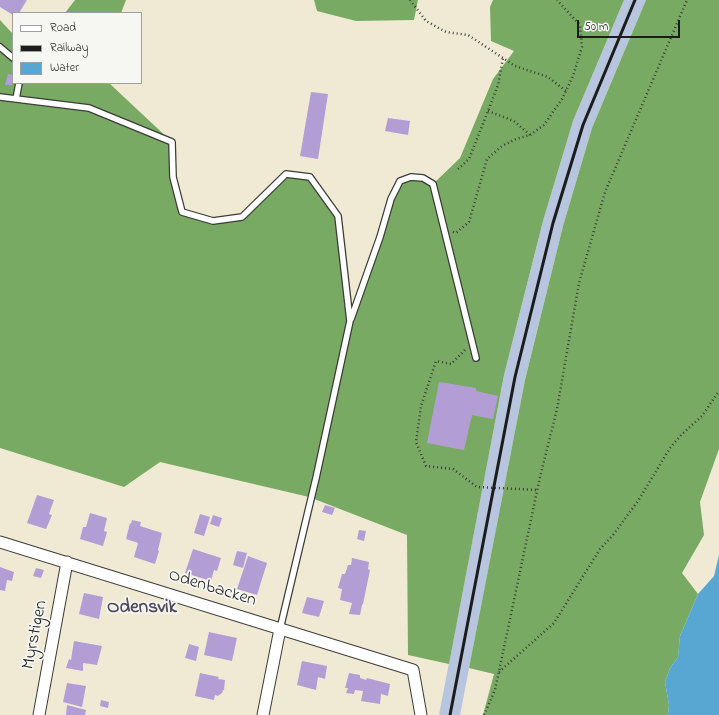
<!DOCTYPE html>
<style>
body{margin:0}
#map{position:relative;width:719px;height:715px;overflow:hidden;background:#f0ead5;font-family:"Indie Flower",sans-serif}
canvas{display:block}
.legend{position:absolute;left:12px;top:12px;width:130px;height:72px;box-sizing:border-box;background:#f6f6f2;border:1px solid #9f9f9c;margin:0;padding:5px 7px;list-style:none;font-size:12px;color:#1c1c1c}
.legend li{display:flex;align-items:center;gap:8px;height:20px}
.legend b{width:20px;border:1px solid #9f9f9c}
.scale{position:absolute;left:577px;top:20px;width:103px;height:18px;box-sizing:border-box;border:2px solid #1c1c1c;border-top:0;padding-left:5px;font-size:12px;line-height:14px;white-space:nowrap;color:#1c1c1c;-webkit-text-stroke:3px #f6f6f2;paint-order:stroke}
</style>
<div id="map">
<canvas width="719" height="715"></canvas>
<ul class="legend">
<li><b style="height:5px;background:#fff"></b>Road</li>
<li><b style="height:5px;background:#1c1c1c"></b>Railway</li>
<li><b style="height:11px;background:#58a7d2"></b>Water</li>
</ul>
<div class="scale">50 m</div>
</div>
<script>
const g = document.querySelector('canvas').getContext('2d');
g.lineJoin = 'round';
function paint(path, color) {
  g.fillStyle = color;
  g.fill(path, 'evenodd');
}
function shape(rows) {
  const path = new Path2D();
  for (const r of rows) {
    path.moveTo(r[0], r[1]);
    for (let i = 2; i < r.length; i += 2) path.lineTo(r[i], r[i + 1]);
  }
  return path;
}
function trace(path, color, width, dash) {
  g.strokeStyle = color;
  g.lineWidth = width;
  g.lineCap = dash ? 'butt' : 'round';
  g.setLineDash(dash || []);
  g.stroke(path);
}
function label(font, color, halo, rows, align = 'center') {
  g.font = font + ' "Indie Flower",sans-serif';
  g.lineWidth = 3.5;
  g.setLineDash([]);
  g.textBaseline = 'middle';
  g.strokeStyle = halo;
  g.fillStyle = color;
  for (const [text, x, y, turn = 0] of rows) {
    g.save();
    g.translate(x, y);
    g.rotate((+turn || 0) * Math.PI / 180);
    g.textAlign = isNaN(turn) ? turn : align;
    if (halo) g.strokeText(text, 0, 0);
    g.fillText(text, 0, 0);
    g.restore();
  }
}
paint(shape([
 [624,0,646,0,592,128,563,226,525,380,460,715,439,715,504,375,543,221,573,121]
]), '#b8c5de');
paint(shape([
 [75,0,126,0,121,13,65,13],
 [314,0,418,0,414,20,356,21,317,11],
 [493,0,624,0,573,121,543,221,504,375,449,664,408,655,407,535,309,497,160,462,124,487,0,448,0,20,13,34,13,83,109,83,172,142,173,177,182,212,213,221,242,217,286,174,310,177,338,216,350,320,400,181,411,177,433,184,460,158,493,79,514,51,491,41,490,7],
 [646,0,719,0,719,449,700,502,704,535,682,573,698,594,680,636,678,657,670,668,665,682,669,705,668,715,483,715,494,674,469,668,525,380,563,226,592,128]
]), '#78aa64');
paint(shape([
 [719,555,719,715,668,715,669,705,665,682,670,668,678,657,680,636,698,594,714,576]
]), '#58a7d2');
paint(shape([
 [0,0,27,0,19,13,13,13,13,15,0,7],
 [8,74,13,75,12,85,5,85],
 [311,92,328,94,318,159,300,156],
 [388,118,410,121,408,135,385,131],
 [439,382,476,388,476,391,498,396,493,419,472,415,464,450,427,443],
 [37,495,54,500,49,514,52,515,46,529,27,523],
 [325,505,335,508,332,515,322,512],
 [90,513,107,518,104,531,107,532,103,546,80,539,83,527,86,527],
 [200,514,210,517,204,536,194,533],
 [213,515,222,518,219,527,210,524],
 [132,520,141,522,140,526,162,533,158,550,159,551,155,564,134,557,138,543,126,539,130,523,131,524],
 [359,530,366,531,364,541,357,539],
 [193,549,221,558,217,571,214,570,211,581,185,573],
 [237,551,247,553,243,568,233,565],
 [248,556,267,563,257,595,237,589],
 [352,558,369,562,368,569,370,570,363,604,362,605,360,615,349,614,352,603,340,600,342,589,338,588,342,574,345,574,348,565,351,565],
 [0,567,14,572,12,581,7,580,5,591,0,590],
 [36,568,44,570,41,578,33,576],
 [84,593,103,597,99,619,79,614],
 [307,597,324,601,319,617,302,613],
 [209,632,237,638,232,661,204,655],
 [74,641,102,646,97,665,83,663,83,671,66,668,69,659,71,660],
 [189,644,199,647,196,661,185,658],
 [302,661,327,666,325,679,318,677,316,690,297,685],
 [200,673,219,677,218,679,225,680,224,690,223,690,222,693,218,696,215,695,214,700,195,696],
 [349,673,360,675,360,678,366,680,367,678,390,684,388,696,381,694,380,704,361,701,363,691,355,690,354,694,346,693,348,688,345,688],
 [67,683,86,686,82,707,63,702],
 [101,700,109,702,108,708,100,706],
 [67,705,86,710,85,715,66,715]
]), '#b29ed5');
const service = shape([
 [0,47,13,58],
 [0,97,89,108,172,142,173,177,182,212,213,221,242,217,286,174,310,177,338,216,350,321,316,478,280,629],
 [16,99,19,83],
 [351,319,380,237,391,199,400,181,411,177,423,178,433,184,476,358]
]);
const minor = shape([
 [0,542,413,670,421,715],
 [39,715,67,562],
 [263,715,280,629]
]);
trace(service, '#3c3b38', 8);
trace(minor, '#3c3b38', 13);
trace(shape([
 [410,0,426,21,446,32,468,35,515,66,548,77,566,91],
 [488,111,514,121,530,135],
 [458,169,469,159,488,111,498,85,503,58],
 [453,232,456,233,469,222,487,159,502,146,516,139,530,135,544,125,562,99,566,91,573,76,582,47,580,25,557,0],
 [465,350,451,364,436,361,421,406,416,442,426,466,453,469,477,487,538,490],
 [499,672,554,623,600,549,613,535,638,501,670,448,681,435,702,416,719,391],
 [484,715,495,690,540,477,557,409,579,283,605,192,687,0]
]), '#3c3b38', 2.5, [1, 3]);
trace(service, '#fff', 5.5);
trace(minor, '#fff', 11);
trace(shape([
 [450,715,515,377,553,223,583,125,635,0]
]), '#1c1c1c', 3);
label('18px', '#1c1c1c', '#f6f6f2', [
 ["Odenbacken",212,589,17],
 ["Myrstigen",36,635,-79]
]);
label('bold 19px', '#504a5d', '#f6f6f2', [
 ["Odensvik",142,609]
]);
</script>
